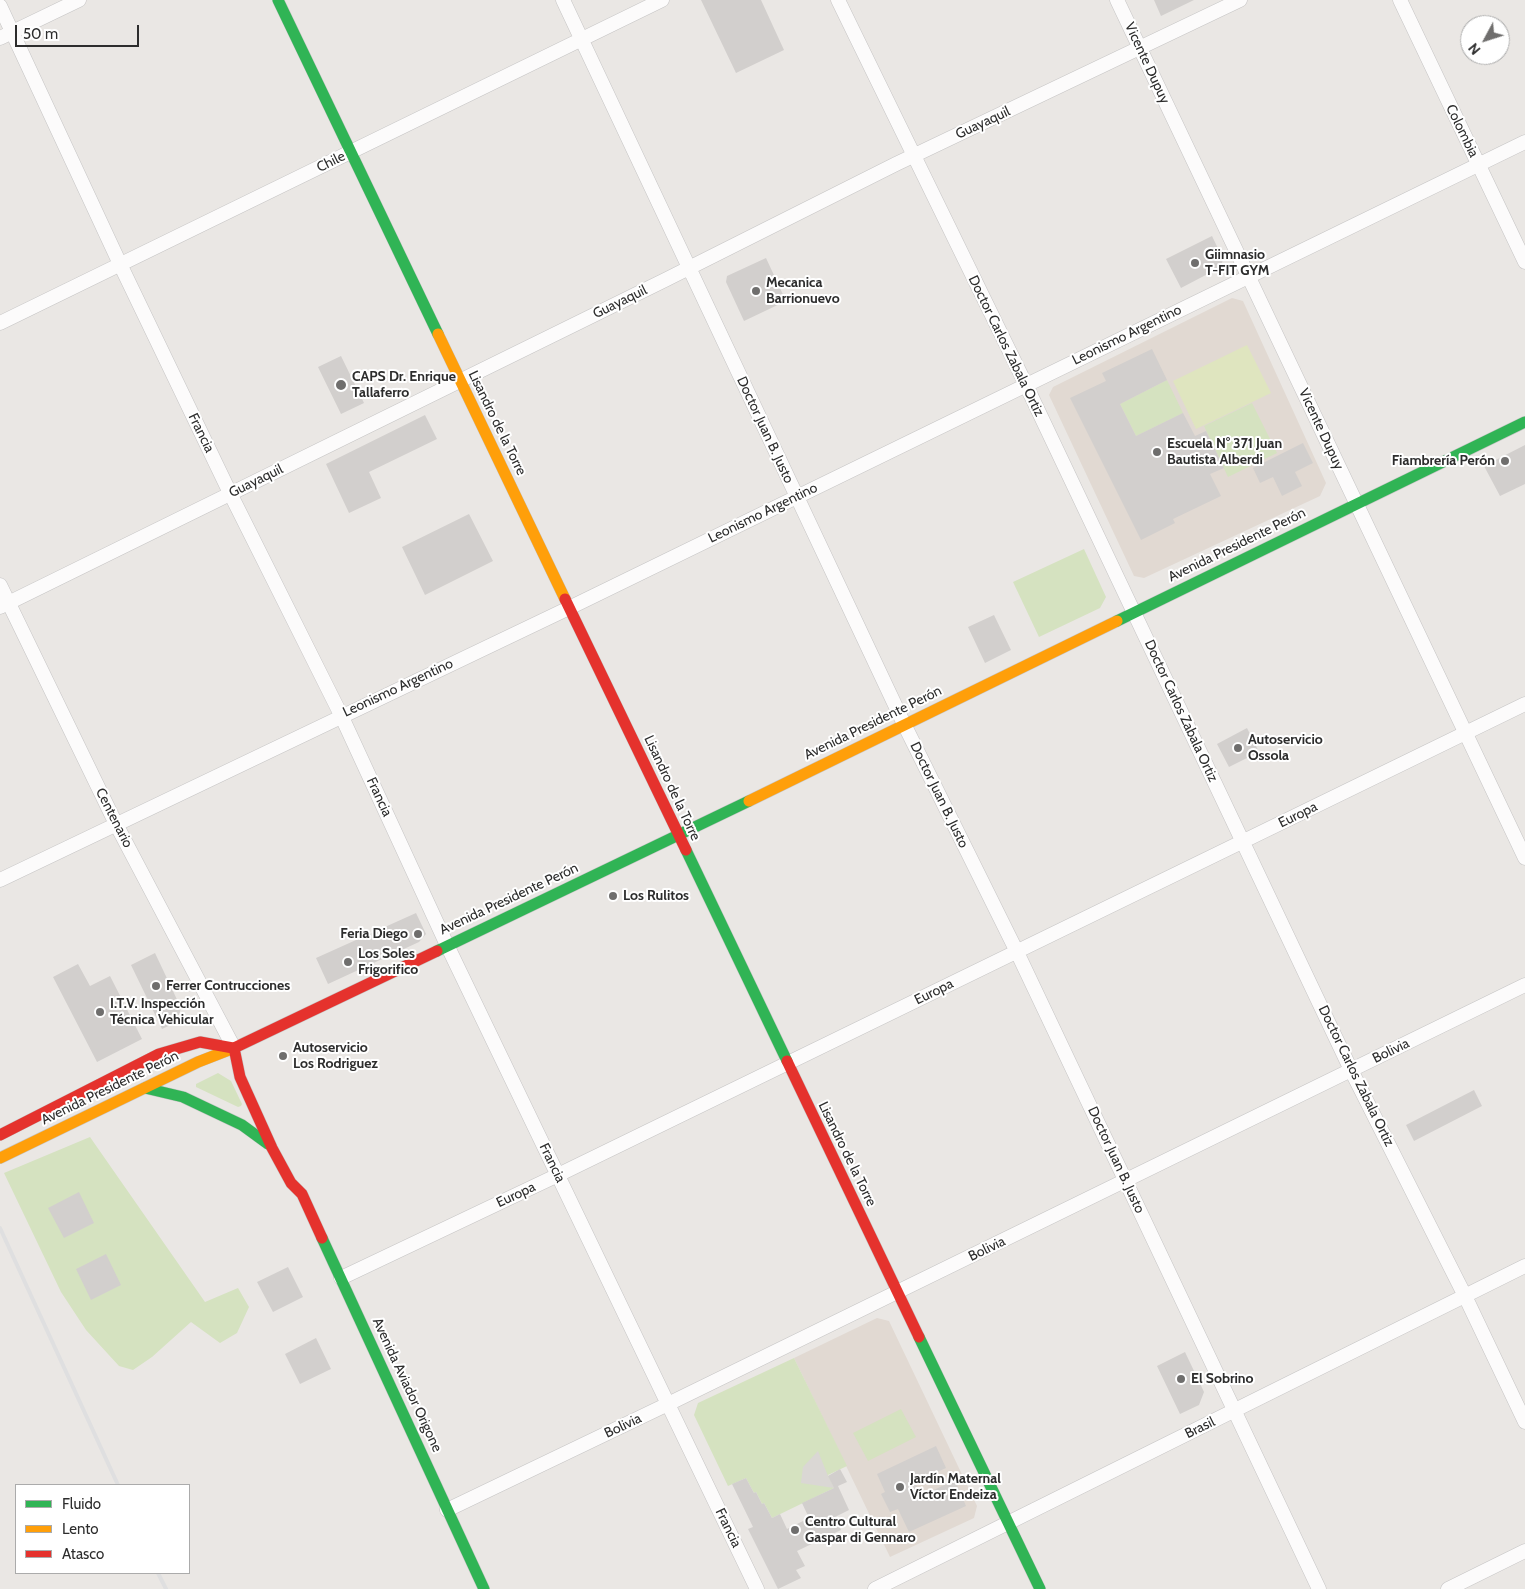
<!DOCTYPE html>
<meta charset="utf-8">
<style>
body{margin:0}
#map{position:relative;width:1525px;height:1589px;overflow:hidden;background:#eae7e4;font-family:Cabin,sans-serif}
canvas{display:block}
.legend{position:absolute;left:15px;top:1484px;width:175px;height:90px;box-sizing:border-box;background:#fff;border:1px solid #ababab;margin:0;padding:6px 9px;list-style:none;font-size:15px;color:#2d2d2d}
.legend li{display:flex;align-items:center;gap:10px;height:25px}
.legend b{width:25px;border:1px solid #ababab}
.north{position:absolute;left:1460px;top:15px;width:50px;height:50px;box-sizing:border-box;background:#fff;border:1px solid #ababab;border-radius:50%;rotate:230deg;font-size:14px;font-weight:700;line-height:20px;text-align:center;color:#2d2d2d}
.north::after{content:'';display:block;margin:auto;width:18px;height:22px;background:#6f6e6d;clip-path:polygon(50% 0,100% 100%,50% 72%,0 100%)}
.scale{position:absolute;left:15px;top:25px;width:124px;height:22px;box-sizing:border-box;border:2px solid #2d2d2d;border-top:0;padding-left:6px;font-size:15px;line-height:18px;white-space:nowrap;color:#2d2d2d;-webkit-text-stroke:4px #fff;paint-order:stroke}
</style>
<div id="map">
<canvas width="1525" height="1589"></canvas>
<ul class="legend">
<li><b style="height:6px;background:#30b455"></b>Fluido</li>
<li><b style="height:6px;background:#ff9f0a"></b>Lento</li>
<li><b style="height:6px;background:#e5322d"></b>Atasco</li>
</ul>
<div class="north">N</div>
<div class="scale">50 m</div>
</div>
<script>
const g = document.querySelector('canvas').getContext('2d');
g.lineJoin = 'round';
function paint(path, color) {
  g.fillStyle = color;
  g.fill(path, 'evenodd');
}
function shape(rows) {
  const path = new Path2D();
  for (const r of rows) {
    path.moveTo(r[0], r[1]);
    for (let i = 2; i < r.length; i += 2) path.lineTo(r[i], r[i + 1]);
  }
  return path;
}
function trace(path, color, width, dash) {
  g.strokeStyle = color;
  g.lineWidth = width;
  g.lineCap = dash ? 'butt' : 'round';
  g.setLineDash(dash || []);
  g.stroke(path);
}
function label(font, color, halo, rows, align = 'center') {
  g.font = font + ' Cabin,sans-serif';
  g.lineWidth = 4;
  g.setLineDash([]);
  g.textBaseline = 'middle';
  g.strokeStyle = halo;
  g.fillStyle = color;
  for (const [text, x, y, turn = 0] of rows) {
    g.save();
    g.translate(x, y);
    g.rotate((+turn || 0) * Math.PI / 180);
    g.textAlign = isNaN(turn) ? turn : align;
    if (halo) g.strokeText(text, 0, 0);
    g.fillText(text, 0, 0);
    g.restore();
  }
}
paint(shape([
 [1232,298,1243,301,1326,483,1320,496,1144,578,1134,576,1049,395,1053,387],
 [877,1318,889,1321,977,1506,974,1518,890,1557,794,1358]
]), '#e1d9d2');
paint(shape([
 [1167,380,1183,413,1136,436,1120,404],
 [1252,403,1277,453,1228,477,1204,426],
 [1084,549,1106,597,1100,608,1039,637,1013,582],
 [218,1073,231,1081,242,1104,241,1106,238,1107,196,1087,196,1084],
 [90,1137,205,1302,238,1288,249,1307,237,1333,220,1343,191,1322,152,1357,133,1370,119,1366,86,1330,61,1292,4,1173],
 [794,1358,847,1466,828,1475,834,1488,772,1518,764,1503,762,1504,756,1492,754,1493,746,1478,728,1486,694,1415,698,1403],
 [901,1409,916,1437,868,1461,853,1433]
]), '#d5e2c0');
paint(shape([
 [1247,345,1271,393,1196,429,1173,381]
]), '#dfe5bf');
paint(shape([
 [818,1451,828,1476,834,1488,801,1483,803,1467]
]), '#dad7d4');
paint(shape([
 [701,0,761,0,784,50,736,73],
 [1154,0,1194,0,1161,16],
 [1212,236,1223,259,1221,267,1181,288,1166,259],
 [766,258,786,301,744,321,726,282,727,276],
 [1152,349,1167,380,1120,404,1136,436,1183,413,1195,436,1206,431,1224,468,1210,474,1221,496,1173,519,1175,523,1141,540,1070,398,1106,381,1102,373],
 [341,356,364,403,341,414,318,367],
 [425,415,437,439,369,472,381,498,349,513,326,464],
 [1303,443,1313,463,1295,472,1302,486,1282,496,1273,477,1260,483,1253,468],
 [1525,445,1525,484,1500,496,1484,466],
 [469,514,493,561,425,595,402,547],
 [994,615,1011,650,985,663,968,627],
 [1247,728,1259,752,1229,767,1217,744],
 [416,913,426,934,419,942,328,984,316,958],
 [155,953,181,1008,177,1022,162,1029,131,965],
 [78,964,90,986,110,976,142,1039,97,1062,53,977],
 [1474,1090,1482,1106,1414,1141,1406,1125],
 [79,1192,94,1223,64,1238,48,1208],
 [106,1254,121,1285,91,1300,76,1269],
 [288,1267,303,1297,273,1312,257,1282],
 [316,1338,331,1369,300,1384,285,1354],
 [1185,1352,1204,1392,1199,1405,1180,1414,1157,1366],
 [936,1446,946,1468,915,1482,921,1496,955,1480,966,1506,909,1532,898,1509,890,1512,881,1494,885,1492,877,1474],
 [840,1469,847,1482,838,1486,849,1510,835,1517,841,1530,797,1551,805,1566,796,1570,801,1578,778,1589,748,1529,753,1527,732,1484,746,1478,754,1493,756,1492,762,1504,764,1503,772,1518,780,1514,787,1529,809,1518,802,1503,834,1488,828,1476]
]), '#d2cfcd');
const street = shape([
 [563,0,904,724,1017,952,1319,1589],
 [838,0,1026,385,1351,1070,1465,1296,1525,1422],
 [1117,0,1525,858],
 [1400,0,1525,262],
 [0,6,120,264,230,493,341,715,447,945,757,1589],
 [0,38,79,0],
 [0,323,662,0],
 [0,585,116,824,234,1048],
 [0,607,665,280,896,164,1240,0],
 [0,880,569,608,1525,142],
 [341,1278,558,1175,1525,704],
 [447,1510,668,1404,1525,985],
 [875,1589,1525,1266],
 [1448,1589,1525,1551]
]);
const fast = shape([
 [278,0,438,334],
 [1117,621,1525,422],
 [686,850,787,1061],
 [437,951,749,801],
 [145,1088,183,1097,242,1125,268,1144],
 [322,1238,484,1589],
 [919,1337,1040,1589]
]);
const slow = shape([
 [438,334,565,599],
 [749,801,1117,621],
 [0,1158,198,1062,234,1048]
]);
const jam = shape([
 [565,599,686,850],
 [234,1048,437,951],
 [234,1048,240,1077,272,1148,291,1183,302,1194,322,1238],
 [787,1061,919,1337],
 [0,1135,159,1054,200,1042,233,1048]
]);
trace(street, '#c5c4c4', 15);
trace(fast, '#c5c4c4', 12);
trace(slow, '#c5c4c4', 12);
trace(jam, '#c5c4c4', 12);
trace(street, '#fcfbfb', 14);
trace(fast, '#30b455', 11);
trace(slow, '#ff9f0a', 11);
trace(jam, '#e5322d', 11);
trace(shape([
 [0,1228,118,1485],
 [158,1573,166,1589]
]), '#dfdfe0', 4);
for (const [x, y, r, color] of [
 [1195,263,5,"#6f6e6d"],
 [756,291,5,"#6f6e6d"],
 [341,385,6,"#6f6e6d"],
 [1157,452,5,"#6f6e6d"],
 [1505,461,5,"#6f6e6d"],
 [1238,748,5,"#6f6e6d"],
 [613,896,5,"#6f6e6d"],
 [418,934,5,"#6f6e6d"],
 [348,962,5,"#6f6e6d"],
 [156,986,5,"#6f6e6d"],
 [100,1012,5,"#6f6e6d"],
 [283,1056,5,"#6f6e6d"],
 [1181,1379,5,"#6f6e6d"],
 [900,1487,5,"#6f6e6d"],
 [795,1530,5,"#6f6e6d"]
]) {
  const dot = new Path2D();
  dot.arc(x, y, r, 0, 2 * Math.PI);
  g.fillStyle = color;
  g.fill(dot);
  trace(dot, '#fff', 2);
}
label('14px', '#2d2d2d', '#fff', [
 ["Vicente Dupuy",1147,63,65],
 ["Guayaquil",983,123,-25],
 ["Colombia",1462,131,64],
 ["Chile",331,162,-26],
 ["Guayaquil",620,302,-26],
 ["Leonismo Argentino",1127,335,-26],
 ["Doctor Carlos Zabala Ortiz",1006,346,64],
 ["Lisandro de la Torre",497,423,64],
 ["Vicente Dupuy",1321,429,65],
 ["Doctor Juan B. Justo",765,430,65],
 ["Francia",201,433,64],
 ["Guayaquil",256,481,-26],
 ["Leonismo Argentino",763,513,-26],
 ["Avenida Presidente Perón",1237,545,-26],
 ["Leonismo Argentino",398,688,-25],
 ["Doctor Carlos Zabala Ortiz",1181,711,65],
 ["Avenida Presidente Perón",873,723,-26],
 ["Lisandro de la Torre",672,788,65],
 ["Doctor Juan B. Justo",939,795,64],
 ["Francia",379,797,65],
 ["Europa",1298,815,-26],
 ["Centenario",114,818,63],
 ["Avenida Presidente Perón",509,899,-25],
 ["Europa",934,992,-26],
 ["Bolivia",1391,1051,-26],
 ["Doctor Carlos Zabala Ortiz",1356,1076,64],
 ["Avenida Presidente Perón",110,1088,-26],
 ["Lisandro de la Torre",847,1154,64],
 ["Doctor Juan B. Justo",1116,1160,65],
 ["Francia",552,1163,64],
 ["Europa",516,1195,-25],
 ["Bolivia",987,1249,-26],
 ["Avenida Aviador Origone",407,1385,65],
 ["Bolivia",623,1426,-25],
 ["Brasil",1200,1428,-26],
 ["Francia",728,1528,64]
]);
label('bold 14px', '#2d2d2d', '#fff', [
 ["Giimnasio",1205,255],
 ["T-FIT GYM",1205,271],
 ["Mecanica",766,283],
 ["Barrionuevo",766,299],
 ["CAPS Dr. Enrique",352,377],
 ["Tallaferro",352,393],
 ["Escuela N° 371 Juan",1167,444],
 ["Bautista Alberdi",1167,460],
 ["Fiambrería Perón",1495,461,"right"],
 ["Autoservicio",1248,740],
 ["Ossola",1248,756],
 ["Los Rulitos",623,896],
 ["Feria Diego",408,934,"right"],
 ["Los Soles",358,954],
 ["Frigorifico",358,970],
 ["Ferrer Contrucciones",166,986],
 ["I.T.V. Inspección",110,1004],
 ["Técnica Vehicular",110,1020],
 ["Autoservicio",293,1048],
 ["Los Rodriguez",293,1064],
 ["El Sobrino",1191,1379],
 ["Jardín Maternal",910,1479],
 ["Víctor Endeiza",910,1495],
 ["Centro Cultural",805,1522],
 ["Gaspar di Gennaro",805,1538]
], 'left');
</script>
